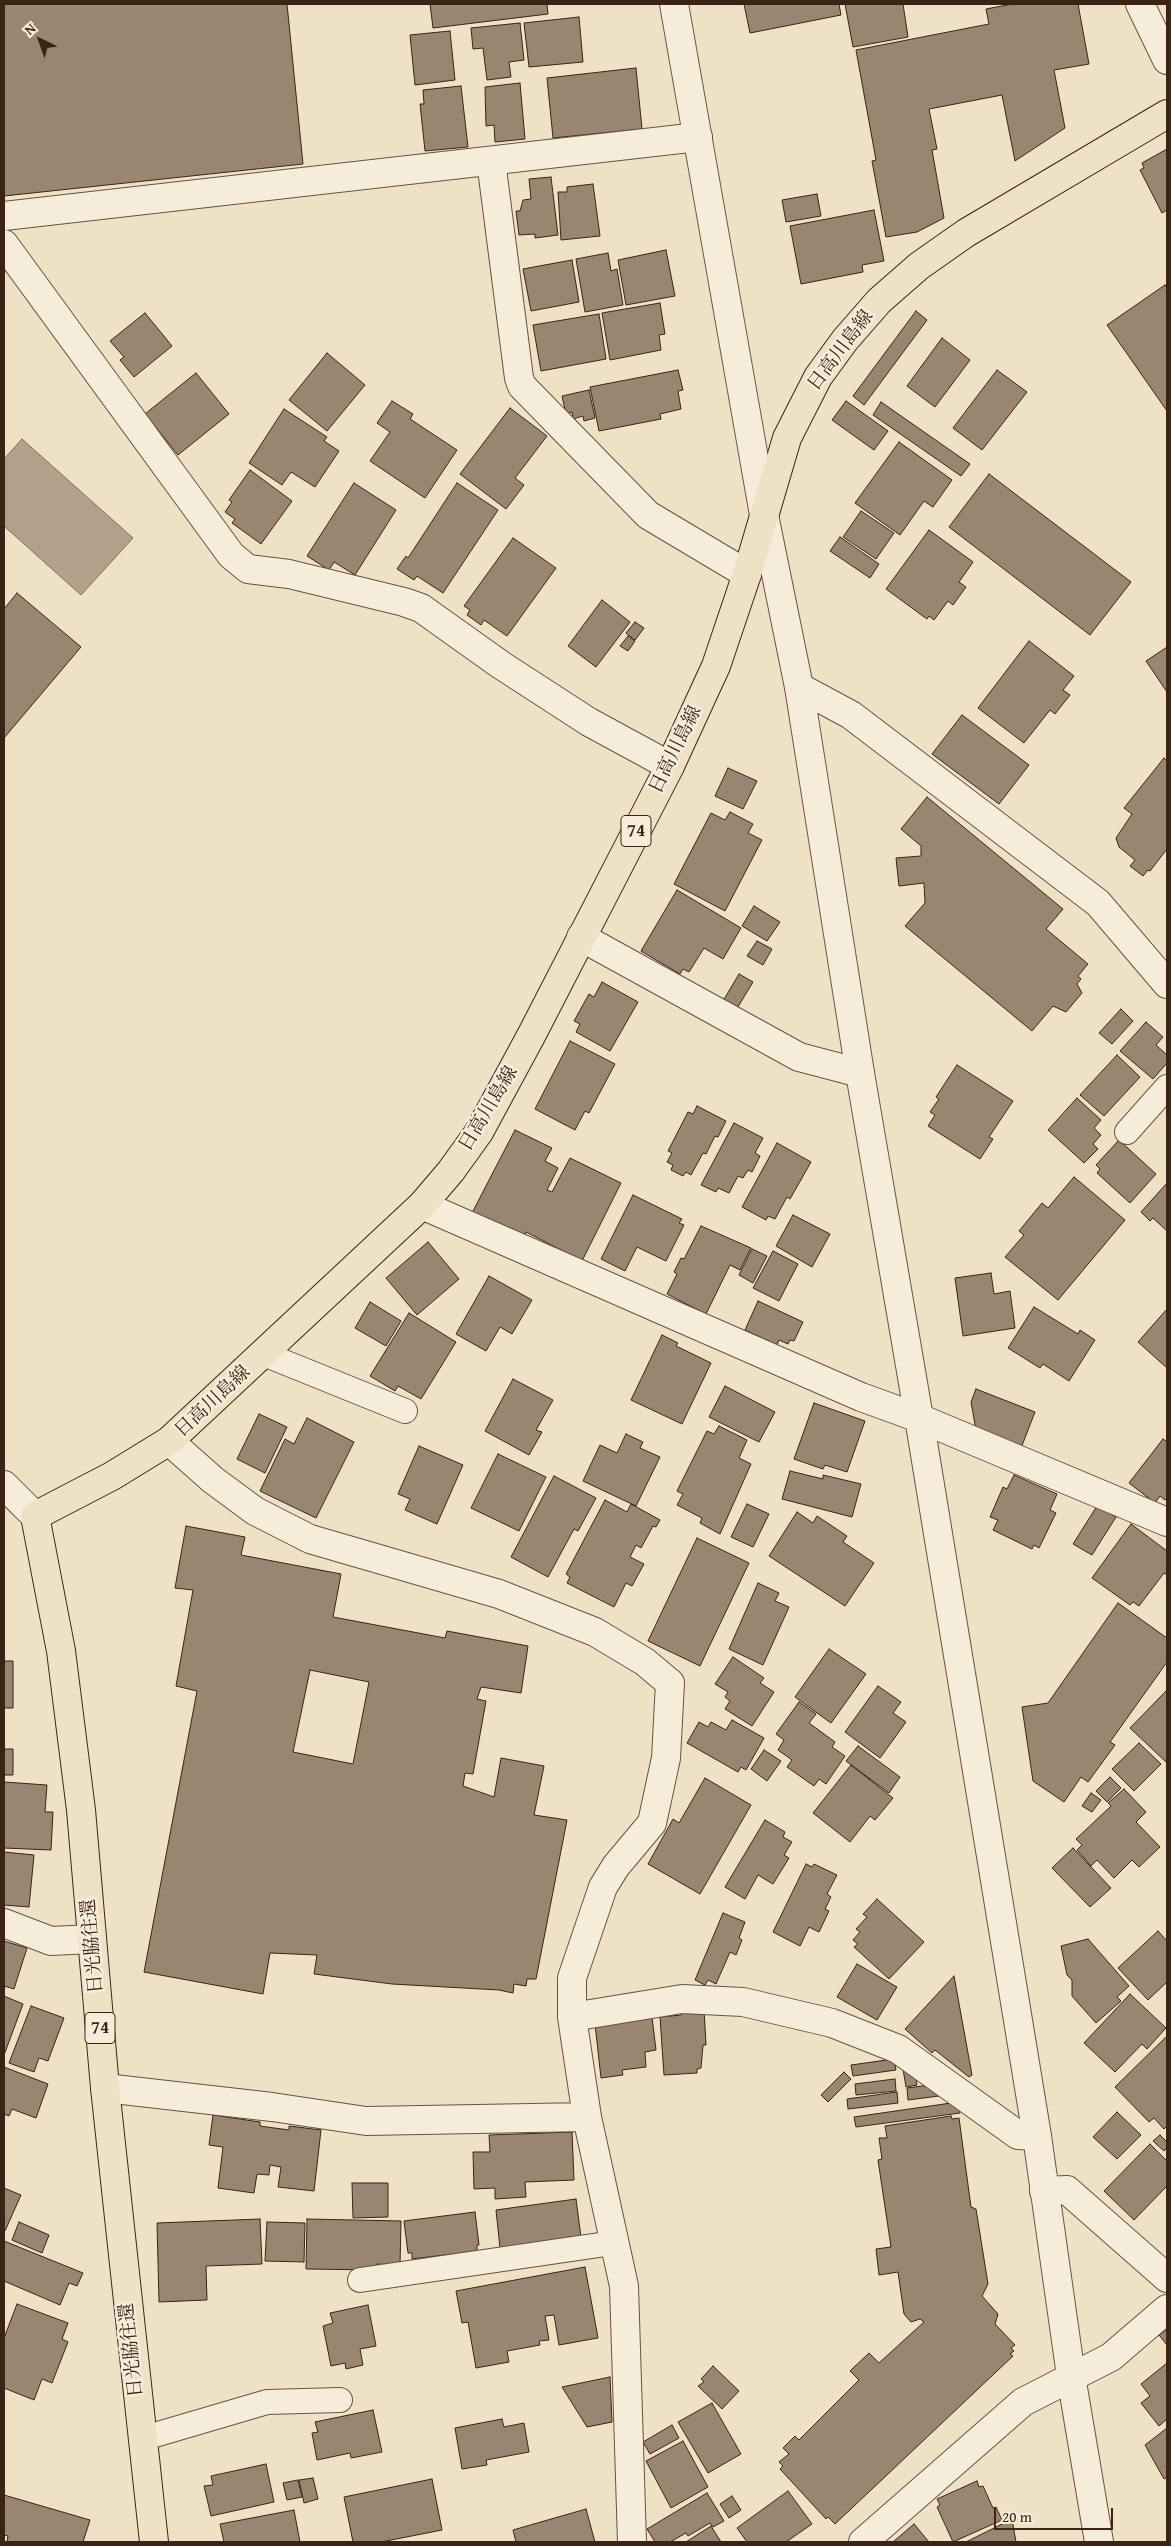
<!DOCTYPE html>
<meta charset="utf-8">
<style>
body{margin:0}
#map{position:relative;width:1171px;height:2546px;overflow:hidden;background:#efe1c6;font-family:"Gentium Book Plus",serif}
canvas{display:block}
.frame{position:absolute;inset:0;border:5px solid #3b2315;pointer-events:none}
.north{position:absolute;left:15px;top:15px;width:50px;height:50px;-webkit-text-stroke:4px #f5ecda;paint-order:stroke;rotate:318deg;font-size:14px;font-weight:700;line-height:20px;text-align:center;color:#3b2315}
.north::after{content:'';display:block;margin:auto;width:18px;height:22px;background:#3b2315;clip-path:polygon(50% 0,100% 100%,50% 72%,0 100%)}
.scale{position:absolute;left:994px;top:2508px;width:119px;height:22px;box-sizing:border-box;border:2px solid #3b2315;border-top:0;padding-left:6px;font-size:15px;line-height:18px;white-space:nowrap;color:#3b2315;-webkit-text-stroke:4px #f5ecda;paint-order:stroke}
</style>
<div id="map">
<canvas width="1171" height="2546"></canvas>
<div class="frame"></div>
<div class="north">N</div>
<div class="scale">20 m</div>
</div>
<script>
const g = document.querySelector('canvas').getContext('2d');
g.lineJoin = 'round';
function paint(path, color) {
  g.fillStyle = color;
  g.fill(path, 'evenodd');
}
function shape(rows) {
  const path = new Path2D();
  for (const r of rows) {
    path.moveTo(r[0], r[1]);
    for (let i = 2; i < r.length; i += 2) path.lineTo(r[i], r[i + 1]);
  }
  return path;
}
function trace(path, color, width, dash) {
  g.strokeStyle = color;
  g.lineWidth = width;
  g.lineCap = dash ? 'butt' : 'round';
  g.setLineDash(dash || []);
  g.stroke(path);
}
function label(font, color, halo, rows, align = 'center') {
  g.font = font + ' "Gentium Book Plus","Noto Serif JP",serif';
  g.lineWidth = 5;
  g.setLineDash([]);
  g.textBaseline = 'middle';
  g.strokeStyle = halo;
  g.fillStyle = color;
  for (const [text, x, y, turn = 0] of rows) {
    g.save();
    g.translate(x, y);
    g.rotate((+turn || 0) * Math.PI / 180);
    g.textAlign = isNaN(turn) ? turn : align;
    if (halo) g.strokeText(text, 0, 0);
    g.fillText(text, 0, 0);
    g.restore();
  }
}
const water = shape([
 [22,439,133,538,81,595,4,526,4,459,22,439]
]);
paint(water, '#b2a08a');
trace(water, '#826e5b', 1);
const building = shape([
 [4,4,287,4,303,164,4,196,4,4],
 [430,4,547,4,548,14,433,28,430,4],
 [744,4,839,4,841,15,750,33,744,4],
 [845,4,903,4,908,37,853,47,845,4],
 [1013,4,1078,4,1089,64,1054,70,1065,128,1015,161,1002,95,929,109,937,149,932,150,944,218,917,232,886,237,872,161,876,160,856,50,989,24,986,9,1013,4],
 [579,17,583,62,529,67,524,23,579,17],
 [520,23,524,60,509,62,511,77,487,80,483,48,473,49,471,28,520,23],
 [450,31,455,80,415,85,410,35,450,31],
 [636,68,642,129,553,138,547,78,636,68],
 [520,83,525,139,495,142,494,125,486,126,485,87,520,83],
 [461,86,468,147,425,151,420,104,424,104,423,90,461,86],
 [1167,149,1167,210,1162,213,1140,170,1144,168,1142,163,1167,149],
 [551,177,558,235,535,238,535,234,519,235,516,211,520,211,523,200,531,199,529,179,551,177],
 [593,184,600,236,561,240,558,192,567,192,567,187,593,184],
 [817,194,821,216,786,222,782,200,817,194],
 [874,210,884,261,862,265,863,272,801,284,790,226,874,210],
 [666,250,675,296,626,305,618,260,666,250],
 [608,253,611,271,617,269,623,305,585,312,576,259,608,253],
 [572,260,579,302,531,311,523,269,572,260],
 [1165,285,1167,288,1167,411,1107,325,1165,285],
 [660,303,665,334,659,335,661,350,610,360,602,313,660,303],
 [916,311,927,320,864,405,853,396,916,311],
 [145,313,172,346,134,377,120,360,124,357,110,341,145,313],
 [599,314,606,359,541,371,533,325,599,314],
 [942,338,970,360,935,407,907,386,942,338],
 [327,353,365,385,327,431,289,400,327,353],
 [678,370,683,390,678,391,681,409,660,414,661,419,599,431,590,387,678,370],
 [997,370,1027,392,982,450,953,428,997,370],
 [196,373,229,414,178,455,145,414,196,373],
 [589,390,595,418,584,421,583,416,573,419,572,412,566,414,562,396,589,390],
 [392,401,413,414,410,419,457,450,425,498,370,461,390,432,377,423,392,401],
 [846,401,888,431,874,450,832,420,846,401],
 [881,402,970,464,961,476,873,415,881,402],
 [510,408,547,436,515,478,524,485,506,509,460,474,510,408],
 [284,409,327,437,324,441,339,451,315,487,291,472,282,485,249,463,284,409],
 [899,442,952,480,933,507,924,501,900,535,855,503,899,442],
 [250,470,292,501,261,544,232,523,235,519,225,512,232,502,229,500,250,470],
 [989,474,1131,582,1090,635,949,527,989,474],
 [354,483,396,510,355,575,334,562,329,570,307,556,354,483],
 [457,483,498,510,443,593,417,576,414,580,397,569,406,556,408,558,457,483],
 [861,511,894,533,876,559,843,537,861,511],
 [929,530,973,562,959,582,966,587,953,605,948,601,934,620,929,616,927,619,886,589,929,530],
 [840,537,879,564,870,578,830,551,840,537],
 [513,538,556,568,507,636,484,620,481,625,467,615,470,610,464,606,513,538],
 [17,593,81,647,4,738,4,609,17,593],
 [602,600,630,622,596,667,568,646,602,600],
 [635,622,644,628,635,640,626,633,635,622],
 [628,636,635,641,628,651,620,646,628,636],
 [1029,641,1074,676,1063,690,1070,695,1055,714,1050,710,1024,743,978,708,1029,641],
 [1167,647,1167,692,1146,661,1167,647],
 [962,715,1029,765,999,804,932,754,962,715],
 [1164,758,1167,761,1167,849,1150,871,1148,870,1143,876,1130,866,1135,860,1119,847,1116,838,1132,814,1124,808,1164,758],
 [728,768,757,781,743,809,715,796,728,768],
 [927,797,1063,909,1046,929,1088,964,1078,976,1081,979,1077,984,1082,993,1066,1012,1053,1006,1032,1031,905,926,925,903,924,883,899,886,896,858,921,856,921,846,901,829,927,797],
 [730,812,753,824,748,833,762,840,725,911,674,884,711,813,725,820,730,812],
 [677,890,741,928,723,959,704,948,689,972,683,969,680,974,641,951,677,890],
 [754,906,780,922,767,941,742,926,754,906],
 [757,941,772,949,763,965,747,956,757,941],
 [739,974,753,982,736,1010,723,1001,739,974],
 [602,982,638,1002,610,1051,576,1032,580,1024,574,1021,589,994,594,997,602,982],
 [1121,1009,1133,1021,1112,1044,1099,1033,1121,1009],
 [1146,1022,1163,1037,1156,1045,1167,1055,1167,1063,1153,1079,1120,1051,1146,1022],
 [570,1041,615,1064,589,1113,585,1111,575,1130,535,1109,570,1041],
 [1117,1055,1140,1077,1104,1116,1080,1095,1117,1055],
 [957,1065,1013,1101,989,1137,993,1139,980,1159,928,1126,935,1115,930,1112,939,1099,936,1097,957,1065],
 [1077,1098,1101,1120,1094,1128,1101,1135,1093,1144,1098,1149,1084,1163,1048,1130,1077,1098],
 [697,1106,726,1121,718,1137,715,1136,706,1154,703,1153,691,1175,686,1172,683,1176,671,1170,673,1165,667,1162,672,1153,668,1151,688,1112,693,1114,697,1106],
 [734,1123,763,1138,755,1153,760,1156,752,1172,748,1170,743,1178,738,1176,729,1193,718,1188,716,1192,701,1185,734,1123],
 [515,1130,552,1148,545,1161,558,1168,547,1190,552,1192,570,1158,621,1183,582,1261,526,1232,523,1239,472,1213,515,1130],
 [1119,1140,1156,1174,1130,1203,1097,1173,1100,1169,1096,1165,1119,1140],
 [777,1143,811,1162,790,1199,787,1197,775,1219,768,1216,766,1220,742,1207,777,1143],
 [1074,1177,1125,1220,1058,1300,1005,1257,1024,1235,1019,1231,1042,1203,1048,1208,1074,1177],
 [1167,1183,1167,1231,1153,1218,1150,1221,1141,1212,1167,1183],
 [633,1195,682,1219,679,1223,684,1225,666,1261,637,1247,625,1271,601,1259,633,1195],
 [793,1215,830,1234,812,1267,776,1246,793,1215],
 [701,1226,751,1248,740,1270,730,1265,706,1314,667,1294,677,1274,674,1272,681,1258,684,1259,701,1226],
 [428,1242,459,1279,417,1315,386,1278,428,1242],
 [752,1249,767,1256,753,1283,739,1275,752,1249],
 [773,1251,798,1264,779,1301,753,1288,773,1251],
 [991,1273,994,1294,1010,1291,1015,1328,963,1336,955,1278,991,1273],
 [489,1276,532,1300,512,1334,500,1327,486,1351,456,1334,489,1276],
 [758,1301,803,1322,794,1341,790,1340,788,1344,779,1340,777,1345,745,1330,758,1301],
 [370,1302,401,1321,386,1346,355,1328,370,1302],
 [1034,1307,1078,1334,1080,1330,1095,1340,1069,1381,1043,1364,1040,1368,1008,1348,1034,1307],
 [1167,1309,1167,1368,1138,1342,1167,1309],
 [409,1313,456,1342,421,1399,398,1386,395,1391,370,1376,409,1313],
 [662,1335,678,1343,676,1346,711,1363,682,1424,631,1400,662,1335],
 [513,1379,553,1400,536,1430,542,1432,529,1455,485,1431,513,1379],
 [725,1386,775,1412,759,1442,709,1417,725,1386],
 [976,1389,1035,1412,1021,1448,976,1430,971,1402,976,1389],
 [814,1403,865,1421,847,1472,825,1465,823,1469,794,1459,814,1403],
 [259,1414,287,1427,265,1473,237,1459,259,1414],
 [307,1418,354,1442,316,1518,260,1491,285,1439,294,1444,307,1418],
 [719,1426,747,1440,739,1458,751,1464,720,1534,700,1523,702,1518,677,1505,683,1494,677,1491,707,1431,714,1434,719,1426],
 [626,1434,643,1442,640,1448,660,1457,636,1506,583,1481,600,1445,617,1453,626,1434],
 [1163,1439,1167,1442,1167,1498,1165,1500,1160,1496,1155,1503,1129,1483,1163,1439],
 [419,1446,463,1465,437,1524,405,1510,410,1499,398,1494,419,1446],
 [498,1454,546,1477,519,1531,471,1508,498,1454],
 [790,1471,823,1479,823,1475,861,1484,852,1517,782,1499,790,1471],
 [1014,1475,1057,1494,1050,1510,1056,1513,1039,1548,1034,1545,1032,1549,993,1530,998,1520,990,1517,1003,1487,1007,1489,1014,1475],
 [554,1476,596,1498,578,1531,574,1529,548,1577,511,1557,554,1476],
 [605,1500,627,1512,631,1504,660,1520,656,1527,653,1526,641,1548,636,1545,630,1557,644,1564,632,1586,626,1583,614,1607,567,1583,570,1577,566,1574,605,1500],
 [747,1504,769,1514,753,1547,731,1537,747,1504],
 [1097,1506,1116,1517,1092,1555,1073,1544,1097,1506],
 [797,1512,813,1523,817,1516,847,1536,843,1542,874,1563,845,1606,769,1556,797,1512],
 [1131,1524,1167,1551,1167,1575,1164,1573,1139,1606,1133,1602,1130,1605,1092,1578,1131,1524],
 [186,1526,245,1537,241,1555,341,1574,333,1617,445,1638,447,1631,528,1646,521,1693,481,1687,477,1699,486,1701,473,1774,465,1773,463,1786,494,1797,501,1758,544,1766,534,1815,567,1820,536,1979,527,1979,526,1986,514,1984,513,1993,499,1990,392,1984,314,1974,317,1955,270,1953,263,1994,144,1972,197,1691,176,1686,193,1590,175,1588,186,1526],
 [310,1670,369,1682,353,1764,293,1752,310,1670],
 [697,1538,749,1563,700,1666,648,1641,697,1538],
 [758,1583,779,1593,775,1601,789,1607,763,1665,729,1649,758,1583],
 [1118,1603,1167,1638,1167,1662,1110,1742,1115,1745,1088,1782,1081,1777,1064,1802,1033,1781,1022,1707,1048,1703,1118,1603],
 [829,1649,866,1674,831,1723,795,1697,829,1649],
 [733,1657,764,1678,760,1683,774,1692,752,1726,725,1709,730,1701,725,1697,728,1692,715,1684,733,1657],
 [4,1661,13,1661,13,1708,4,1708,4,1661],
 [878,1686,901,1702,893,1713,906,1722,880,1758,845,1732,878,1686],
 [1167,1690,1167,1760,1166,1762,1130,1728,1167,1690],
 [799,1702,816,1714,809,1723,835,1742,832,1747,845,1756,826,1784,819,1779,814,1786,787,1767,792,1760,778,1750,784,1740,776,1734,799,1702],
 [732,1720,764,1738,746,1770,741,1767,738,1772,687,1743,699,1722,708,1727,711,1722,726,1730,732,1720],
 [1139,1743,1161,1764,1134,1791,1112,1769,1139,1743],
 [858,1746,900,1777,889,1793,846,1761,858,1746],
 [4,1749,13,1749,13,1775,4,1775,4,1749],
 [764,1750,781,1761,767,1781,751,1769,764,1750],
 [851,1765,893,1798,875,1820,870,1816,850,1842,813,1813,851,1765],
 [1110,1777,1121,1788,1107,1802,1096,1791,1110,1777],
 [705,1778,751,1805,700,1894,648,1864,673,1819,679,1823,705,1778],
 [4,1782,47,1785,45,1812,53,1812,51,1850,4,1848,4,1782],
 [1124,1789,1146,1812,1136,1822,1160,1847,1139,1867,1132,1860,1114,1878,1097,1860,1091,1866,1077,1850,1082,1845,1076,1839,1111,1806,1108,1803,1124,1789],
 [1091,1793,1101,1800,1092,1812,1082,1806,1091,1793],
 [765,1820,785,1832,783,1837,792,1842,784,1855,789,1858,773,1884,758,1875,745,1899,725,1887,765,1820],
 [1073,1848,1111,1888,1090,1907,1052,1868,1073,1848],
 [4,1852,34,1855,29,1907,4,1905,4,1852],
 [806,1864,812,1867,814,1864,837,1875,827,1894,831,1897,825,1909,829,1911,819,1932,809,1927,800,1946,773,1932,806,1864],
 [877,1899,924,1942,889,1979,854,1947,858,1944,853,1940,860,1932,856,1929,867,1917,863,1914,877,1899],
 [723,1913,745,1922,739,1938,742,1940,736,1955,730,1952,716,1984,708,1980,705,1985,695,1980,723,1913],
 [1158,1931,1167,1941,1167,1982,1148,2000,1118,1968,1158,1931],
 [1088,1939,1129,1986,1117,1997,1121,2001,1096,2023,1072,1996,1072,1980,1067,1975,1061,1946,1088,1939],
 [4,1941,27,1948,14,1989,4,1986,4,1941],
 [857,1964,897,1987,877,2020,837,1997,857,1964],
 [954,1976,972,2075,969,2077,935,2050,932,2053,905,2029,954,1976],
 [1130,1994,1166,2028,1147,2049,1142,2044,1115,2072,1084,2043,1130,1994],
 [4,1996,23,2004,4,2055,4,1996],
 [31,2006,64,2018,48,2061,39,2058,34,2072,9,2063,31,2006],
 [704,2008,706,2045,703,2045,701,2068,697,2069,697,2073,664,2075,660,2017,681,2015,680,2010,704,2008],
 [652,2017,656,2050,645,2052,646,2067,622,2070,623,2075,601,2078,595,2024,652,2017],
 [1167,2036,1167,2126,1164,2129,1154,2118,1149,2122,1115,2087,1167,2036],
 [894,2059,896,2070,853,2076,851,2065,894,2059],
 [4,2067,48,2084,36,2118,12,2109,9,2116,4,2114,4,2067],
 [914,2067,917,2085,906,2087,903,2069,914,2067],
 [844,2072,851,2079,828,2102,821,2095,844,2072],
 [895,2079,896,2091,856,2095,855,2084,895,2079],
 [938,2084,939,2096,908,2100,907,2088,938,2084],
 [897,2092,898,2103,848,2109,847,2099,897,2092],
 [958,2102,960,2113,856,2127,854,2117,958,2102],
 [1117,2112,1141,2135,1117,2159,1093,2137,1117,2112],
 [213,2115,260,2122,260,2126,289,2130,289,2126,321,2130,314,2191,278,2187,281,2167,270,2165,269,2175,257,2174,254,2193,218,2188,223,2147,209,2145,213,2115],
 [951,2116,952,2119,959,2118,971,2207,976,2209,988,2284,982,2296,998,2314,995,2324,1015,2345,1011,2348,1014,2351,1010,2354,1013,2356,835,2524,828,2517,826,2519,780,2469,783,2466,779,2462,789,2454,783,2448,795,2436,799,2440,859,2380,850,2371,869,2353,879,2363,924,2322,920,2319,911,2322,904,2314,898,2272,879,2275,876,2249,891,2247,878,2160,882,2159,879,2138,887,2138,885,2126,951,2116],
 [572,2132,574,2180,525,2182,526,2197,495,2199,495,2188,474,2189,473,2152,490,2152,489,2135,572,2132],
 [1160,2135,1167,2142,1167,2147,1164,2151,1153,2141,1160,2135],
 [1150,2144,1167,2161,1167,2186,1134,2220,1104,2191,1150,2144],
 [352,2183,388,2183,388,2217,353,2218,352,2183],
 [4,2188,21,2195,5,2231,4,2230,4,2188],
 [576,2199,581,2237,500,2248,496,2210,576,2199],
 [475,2212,479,2245,477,2245,477,2251,412,2259,412,2253,408,2253,404,2221,475,2212],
 [260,2219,262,2264,206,2266,207,2300,159,2302,157,2223,260,2219],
 [307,2219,401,2221,400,2265,377,2264,377,2270,306,2269,307,2219],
 [19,2222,49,2235,42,2253,12,2240,19,2222],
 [267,2222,305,2223,304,2262,265,2261,267,2222],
 [4,2241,83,2273,77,2286,69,2283,60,2305,4,2281,4,2241],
 [585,2267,598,2338,559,2345,554,2315,545,2316,549,2340,539,2341,540,2345,507,2351,509,2362,476,2368,468,2322,462,2323,456,2291,585,2267],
 [17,2304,68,2323,62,2339,68,2342,52,2383,42,2379,34,2400,4,2388,4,2338,17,2304],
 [368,2305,376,2346,360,2349,363,2365,346,2369,345,2363,331,2366,323,2326,333,2323,330,2313,368,2305],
 [1167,2329,1167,2345,1159,2335,1167,2329],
 [1167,2363,1167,2419,1159,2426,1141,2403,1150,2396,1141,2384,1167,2363],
 [713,2366,739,2391,722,2409,698,2386,704,2382,701,2379,713,2366],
 [610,2377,612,2422,587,2427,562,2387,610,2377],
 [712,2403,741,2454,708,2473,678,2422,712,2403],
 [373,2410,382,2452,351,2458,350,2453,317,2460,312,2433,318,2432,315,2422,373,2410],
 [502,2419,504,2427,524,2423,529,2452,486,2460,487,2465,462,2469,455,2428,502,2419],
 [672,2425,679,2438,650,2454,643,2442,672,2425],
 [1167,2428,1167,2477,1164,2479,1145,2445,1167,2428],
 [683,2441,708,2487,671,2508,646,2461,683,2441],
 [266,2464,274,2502,211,2516,204,2486,213,2485,211,2476,266,2464],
 [313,2478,318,2499,304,2503,299,2480,313,2478],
 [432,2479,442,2530,381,2542,353,2542,344,2497,432,2479],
 [298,2480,302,2497,287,2500,283,2483,298,2480],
 [977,2481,979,2487,983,2486,993,2508,996,2507,1002,2520,953,2542,937,2507,940,2505,937,2499,977,2481],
 [788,2491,812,2524,786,2542,747,2542,737,2528,788,2491],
 [707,2493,724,2521,713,2527,710,2523,688,2536,686,2533,670,2542,655,2542,647,2529,707,2493],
 [4,2495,90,2520,83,2542,7,2542,8,2536,4,2535,4,2495],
 [732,2496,741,2510,729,2518,720,2504,732,2496],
 [586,2509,595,2542,516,2542,513,2530,586,2509],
 [294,2510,300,2542,224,2542,220,2524,294,2510],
 [1012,2519,1016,2542,966,2542,1012,2519],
 [914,2524,929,2542,893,2542,914,2524],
 [711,2526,721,2542,686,2542,711,2526]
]);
paint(building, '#998671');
trace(building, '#3b2315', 1);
const service = shape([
 [1127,1132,1167,1087],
 [264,1354,405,1411],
 [360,2280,613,2243],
 [141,2439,267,2402,340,2400]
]);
const minor = shape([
 [1140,4,1167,60],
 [491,161,519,378,522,386,648,515,747,574],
 [4,216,698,137],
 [4,244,231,555,248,569,289,574,404,602,421,608,501,665,589,722,670,766],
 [799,687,851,715,1098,903,1167,984],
 [581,937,799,1057,860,1073],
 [422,1205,861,1397,919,1418,1167,1522],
 [169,1441,213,1480,255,1511,310,1539,499,1594,595,1632,645,1662,670,1683,666,1758,652,1823,616,1866,603,1887,572,1978,572,2017,587,2117,624,2286,632,2542],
 [4,1923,51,1941,92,1939],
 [572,2017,682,1999,743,2002,832,2023,898,2049,1018,2135,1037,2136],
 [105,2088,272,2107,366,2121,587,2117],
 [1044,2191,1067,2190,1167,2278],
 [863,2542,1023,2402,1111,2357,1167,2309]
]);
const tertiary = shape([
 [674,4,764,515,799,687,860,1073,919,1418,1037,2136,1071,2376,1099,2542],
 [4,1485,35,1516]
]);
const primary = shape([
 [154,2542,105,2088,81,1810,61,1651,35,1516,112,1476,169,1441,422,1205,451,1171,479,1132,532,1034,670,766,716,666,747,574,787,438,818,377,845,340,879,301,919,266,966,233,1167,114]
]);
trace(service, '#685241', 26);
trace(minor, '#685241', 30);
trace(tertiary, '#685241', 30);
trace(primary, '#3b2315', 30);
trace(service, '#f5ecda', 24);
trace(minor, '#f5ecda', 28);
trace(tertiary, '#f5ecda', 28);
trace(primary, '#efe1c6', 28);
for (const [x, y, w] of [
 [636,831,30],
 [100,2028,30]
]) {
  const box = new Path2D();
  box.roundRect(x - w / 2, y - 15.5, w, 31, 4);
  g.fillStyle = '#f5ecda';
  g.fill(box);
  trace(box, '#3b2315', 1);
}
label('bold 18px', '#3b2315', null, [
 ["74",636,831],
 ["74",100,2028]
]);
label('19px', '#3b2315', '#f5ecda', [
 ["日高川島線",841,351,-53],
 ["日高川島線",676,750,-64],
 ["日高川島線",489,1109,-59],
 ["日高川島線",213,1402,-43],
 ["日光脇往還",93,1946,-95],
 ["日光脇往還",132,2350,-96]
]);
</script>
